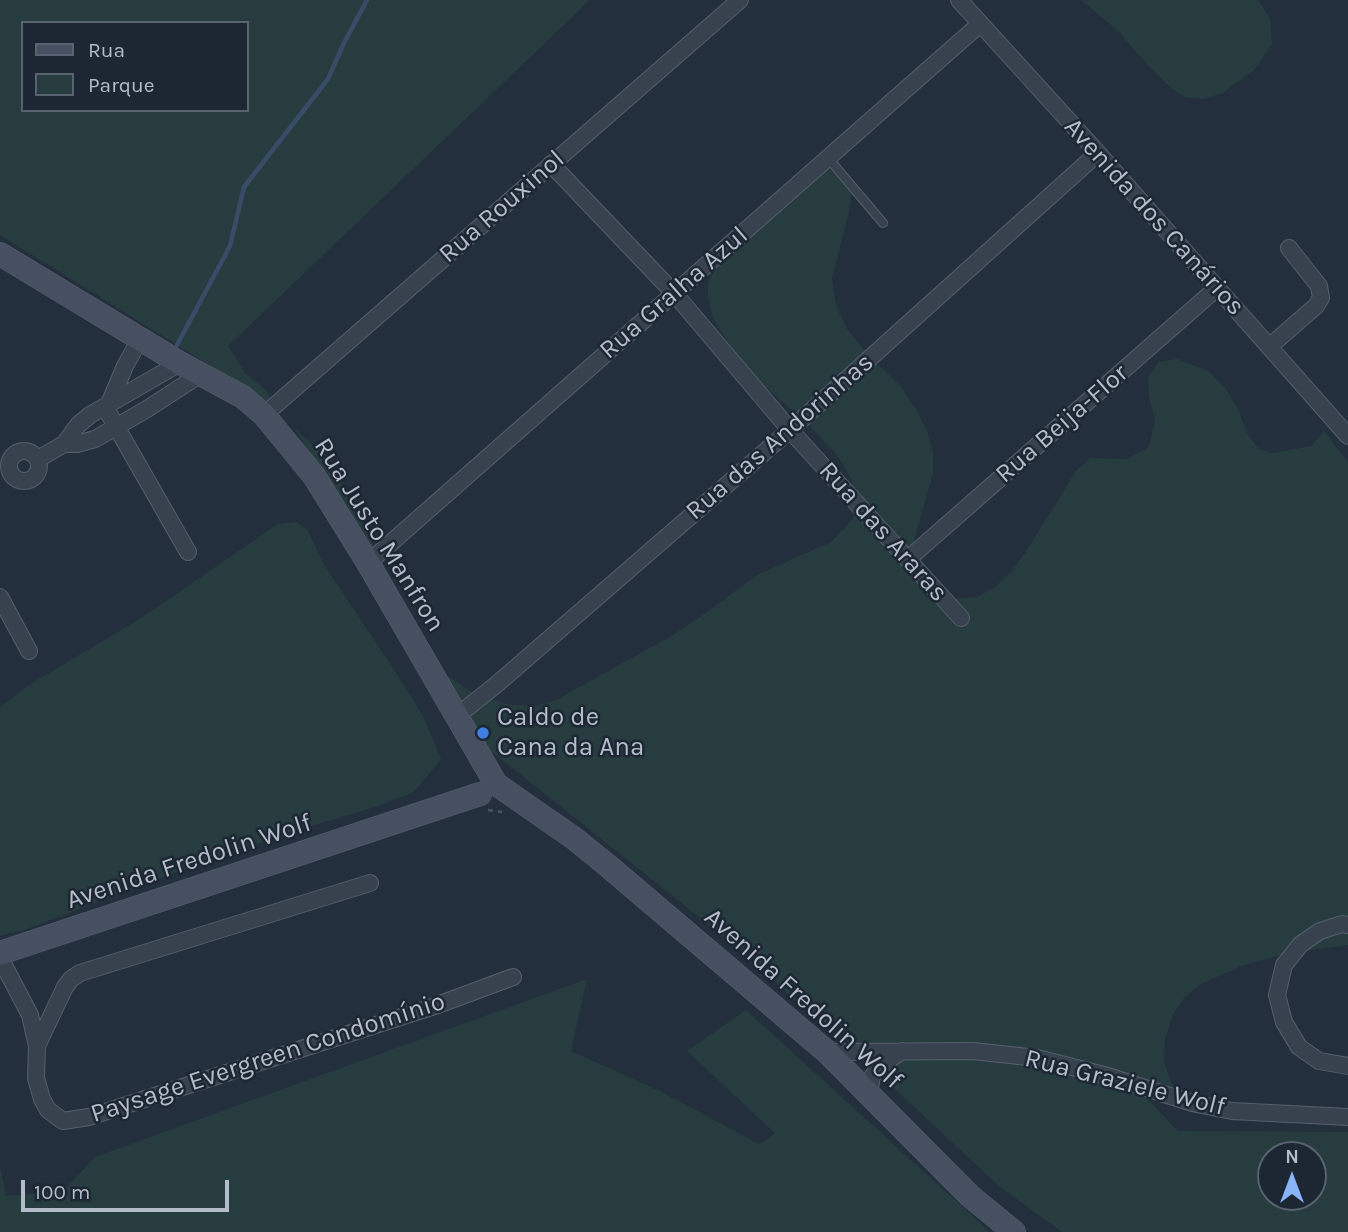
<!DOCTYPE html>
<meta charset="utf-8">
<style>
body{margin:0}
#map{position:relative;width:1348px;height:1232px;overflow:hidden;background:#242f3e;font-family:Karla,sans-serif}
canvas{display:block}
.legend{position:absolute;left:21px;top:21px;width:228px;height:91px;box-sizing:border-box;background:#1d2633;border:2px solid #59626f;margin:0;padding:9px 12px;list-style:none;font-size:21px;color:#b4bcc9}
.legend li{display:flex;align-items:center;gap:14px;height:35px}
.legend b{width:35px;border:2px solid #59626f}
.north{position:absolute;left:1257px;top:1141px;width:70px;height:70px;box-sizing:border-box;background:#1d2633;border:2px solid #59626f;border-radius:50%;rotate:0deg;font-size:19px;font-weight:700;line-height:28px;text-align:center;color:#b4bcc9}
.north::after{content:'';display:block;margin:auto;width:24px;height:32px;background:#8ab4f8;clip-path:polygon(50% 0,100% 100%,50% 72%,0 100%)}
.scale{position:absolute;left:21px;top:1180px;width:208px;height:32px;box-sizing:border-box;border:4px solid #b4bcc9;border-top:0;padding-left:9px;font-size:21px;line-height:24px;white-space:nowrap;color:#b4bcc9;-webkit-text-stroke:5px #1d2633;paint-order:stroke}
</style>
<div id="map">
<canvas width="1348" height="1232"></canvas>
<ul class="legend">
<li><b style="height:9px;background:#465061"></b>Rua</li>
<li><b style="height:19px;background:#263c3f"></b>Parque</li>
</ul>
<div class="north">N</div>
<div class="scale">100 m</div>
</div>
<script>
const g = document.querySelector('canvas').getContext('2d');
g.lineJoin = 'round';
function paint(path, color) {
  g.fillStyle = color;
  g.fill(path, 'evenodd');
}
function shape(rows) {
  const path = new Path2D();
  for (const r of rows) {
    if (r.length === 3) {
      path.moveTo(r[0] + r[2], r[1]);
      path.arc(r[0], r[1], r[2], 0, 2 * Math.PI);
      continue;
    }
    path.moveTo(r[0], r[1]);
    for (let i = 2; i < r.length; i += 2) path.lineTo(r[i], r[i + 1]);
  }
  return path;
}
function trace(path, color, width, dash) {
  g.strokeStyle = color;
  g.lineWidth = width;
  g.lineCap = dash ? 'butt' : 'round';
  g.setLineDash(dash || []);
  g.stroke(path);
}
function label(font, color, halo, rows, align = 'center') {
  g.font = font + ' Karla,sans-serif';
  g.lineWidth = 5;
  g.setLineDash([]);
  g.textBaseline = 'middle';
  g.strokeStyle = halo;
  g.fillStyle = color;
  for (const [text, x, y, turn = 0] of rows) {
    g.save();
    g.translate(x, y);
    g.rotate((+turn || 0) * Math.PI / 180);
    g.textAlign = isNaN(turn) ? turn : align;
    if (halo) g.strokeText(text, 0, 0);
    g.fillText(text, 0, 0);
    g.restore();
  }
}
paint(shape([
 [0,0,590,0,228,346,245,373,266,390,277,407,0,235],
 [23,23,247,23,247,110,23,110],
 [1081,0,1258,0,1270,18,1272,44,1254,70,1223,93,1203,99,1185,97,1172,89,1152,70,1116,29],
 [828,170,845,174,852,189,849,212,832,278,836,306,847,329,864,350,901,387,917,411,927,431,933,452,933,473,911,551,913,572,925,597,939,600,977,597,995,587,1011,572,1025,553,1076,471,1090,458,1127,459,1149,447,1155,421,1149,396,1148,377,1159,362,1177,359,1208,371,1224,386,1237,407,1248,435,1259,449,1273,453,1311,446,1324,431,1348,462,1348,945,1283,954,1241,966,1199,985,1185,997,1173,1014,1165,1039,1164,1062,1175,1093,1192,1109,1166,1104,1129,1080,1178,1131,1348,1132,1348,1232,1062,1232,1000,1187,885,1080,848,1041,832,1037,754,961,486,747,446,675,470,691,509,705,536,706,556,700,673,635,703,615,757,575,831,542,852,520,856,503,851,479,837,455,807,423,762,384,737,356,713,318,708,297,708,283,715,268,810,177],
 [1271,1155,1313,1155,1313,1197,1271,1197],
 [293,427,321,453,336,473,387,571],
 [296,522,307,529,323,563,399,677,423,716,441,759,414,792,372,808,284,834,242,850,197,864,27,929,0,936,0,707,29,685,138,620,278,524],
 [587,979,571,1051,660,1091,759,1144,775,1133,687,1051,746,1010,990,1232,0,1232,0,1166,6,1196,63,1191,95,1157]
]), '#263c3f');
trace(shape([
 [177,345,230,246,244,187,328,79,344,43,367,0]
]), '#394c67', 4.5);
const service = shape([
 [828,158,883,223]
]);
const minor = shape([
 [959,0,1098,153,1348,436],
 [551,164,674,293,790,430,961,618],
 [1269,347,1316,306,1321,298,1319,286,1289,248],
 [109,404,125,366,140,339],
 [105,407,188,552],
 [264,415,740,0],
 [64,444,77,444,95,439,147,409,201,374],
 [24,466,15],
 [38,459,64,444,78,425,90,415,180,363],
 [908,559,1217,288],
 [368,563,980,24],
 [0,597,29,651],
 [457,716,497,684,790,430,1098,153],
 [1348,925,1342,924,1320,931,1301,944,1284,965,1277,995,1284,1022,1299,1047,1319,1061,1348,1066],
 [0,958,30,1015,37,1046,36,1078,42,1099,48,1110,63,1121,89,1117,435,1006,513,977],
 [37,1046,65,987,71,979,80,973,370,883],
 [827,1052,973,1051,1037,1058,1108,1076,1192,1103,1232,1111,1348,1117],
 [869,1092,872,1077,880,1066,902,1051]
]);
const secondary = shape([
 [0,254,180,363,243,397,264,415,314,476,368,563,496,784,575,839,607,865,827,1052,970,1196,1014,1232],
 [0,953,480,794]
]);
trace(service, '#565f6c', 10);
trace(minor, '#565f6c', 18);
trace(secondary, '#565f6c', 24);
trace(shape([
 [488,810,502,812]
]), '#44595c', 2.5, [5, 5]);
trace(service, '#38414e', 8);
trace(minor, '#38414e', 16);
trace(secondary, '#465061', 23);
for (const [x, y, r, color] of [
 [483,733,7,"#3f7fe0"]
]) {
  const dot = new Path2D();
  dot.arc(x, y, r, 0, 2 * Math.PI);
  g.fillStyle = color;
  g.fill(dot);
  trace(dot, '#1d2633', 2.5);
}
label('26px', '#b4bcc9', '#1d2633', [
 ["Rua Rouxinol",502,207,-41],
 ["Avenida dos Canários",1154,217,48],
 ["Rua Gralha Azul",674,293,-41],
 ["Rua Beija-Flor",1062,424,-41],
 ["Rua das Andorinhas",780,437,-41],
 ["Rua das Araras",883,532,48],
 ["Rua Justo Manfron",379,535,58],
 ["Avenida Fredolin Wolf",189,862,-18],
 ["Avenida Fredolin Wolf",803,999,42],
 ["Paysage Evergreen Condomínio",268,1058,-18],
 ["Rua Graziele Wolf",1125,1083,14]
]);
label('26px', '#b4bcc9', '#1d2633', [
 ["Caldo de",497,718],
 ["Cana da Ana",497,748]
], 'left');
</script>
